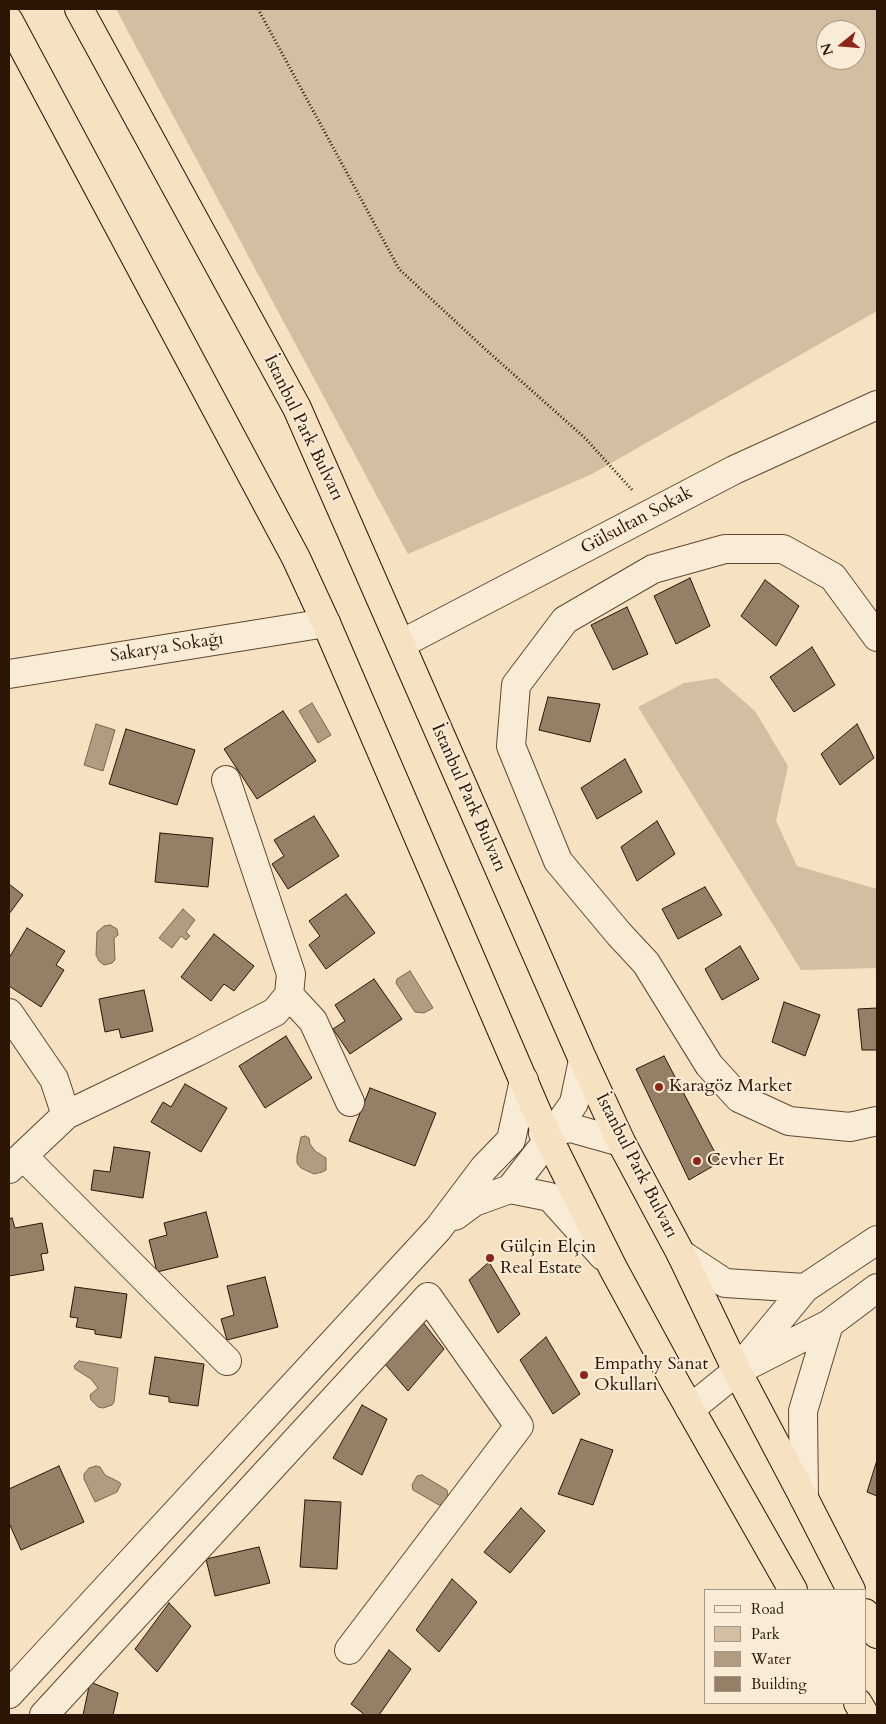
<!DOCTYPE html>
<meta charset="utf-8">
<style>
body{margin:0}
#map{position:relative;width:886px;height:1724px;overflow:hidden;background:#f6e1c1;font-family:Cardo,serif}
canvas{display:block}
.frame{position:absolute;inset:0;border:10px solid #2c1504;pointer-events:none}
.legend{position:absolute;left:704px;top:1589px;width:162px;height:115px;box-sizing:border-box;background:#f9ecd7;border:1px solid #a79683;margin:0;padding:6px 9px;list-style:none;font-size:15px;color:#2c1504}
.legend li{display:flex;align-items:center;gap:10px;height:25px}
.legend b{width:25px;border:1px solid #a79683}
.north{position:absolute;left:816px;top:20px;width:50px;height:50px;box-sizing:border-box;background:#f9ecd7;border:1px solid #a79683;border-radius:50%;rotate:253deg;font-size:14px;font-weight:700;line-height:20px;text-align:center;color:#2c1504}
.north::after{content:'';display:block;margin:auto;width:18px;height:22px;background:#8f2418;clip-path:polygon(50% 0,100% 100%,50% 72%,0 100%)}
</style>
<div id="map">
<canvas width="886" height="1724"></canvas>
<div class="frame"></div>
<ul class="legend">
<li><b style="height:6px;background:#f9ecd7"></b>Road</li>
<li><b style="height:14px;background:#d4bea1"></b>Park</li>
<li><b style="height:14px;background:#b19c81"></b>Water</li>
<li><b style="height:14px;background:#957f66"></b>Building</li>
</ul>
<div class="north">N</div>
</div>
<script>
const g = document.querySelector('canvas').getContext('2d');
g.lineJoin = 'round';
function paint(path, color) {
  g.fillStyle = color;
  g.fill(path, 'evenodd');
}
function shape(rows) {
  const path = new Path2D();
  for (const r of rows) {
    path.moveTo(r[0], r[1]);
    for (let i = 2; i < r.length; i += 2) path.lineTo(r[i], r[i + 1]);
  }
  return path;
}
function trace(path, color, width, dash) {
  g.strokeStyle = color;
  g.lineWidth = width;
  g.lineCap = dash ? 'butt' : 'round';
  g.setLineDash(dash || []);
  g.stroke(path);
}
function label(font, color, halo, rows, align = 'center') {
  g.font = font + ' Cardo,serif';
  g.lineWidth = 4;
  g.setLineDash([]);
  g.textBaseline = 'middle';
  g.strokeStyle = halo;
  g.fillStyle = color;
  for (const [text, x, y, turn = 0] of rows) {
    g.save();
    g.translate(x, y);
    g.rotate((+turn || 0) * Math.PI / 180);
    g.textAlign = isNaN(turn) ? turn : align;
    if (halo) g.strokeText(text, 0, 0);
    g.fillText(text, 0, 0);
    g.restore();
  }
}
paint(shape([
 [116,9,877,9,877,311,592,474,408,554],
 [826,30,856,30,856,60,826,60],
 [717,678,755,711,788,766,776,821,797,866,877,889,877,968,801,970,638,707,684,683]
]), '#d4bea1');
const water = shape([
 [312,703,331,735,318,743,299,711,312,703],
 [96,724,115,730,103,771,84,765,96,724],
 [183,909,195,920,186,932,190,936,186,940,181,936,172,948,159,938,183,909],
 [110,925,117,929,118,935,114,938,115,960,112,963,104,965,99,961,96,955,97,932,104,926,110,925],
 [410,971,433,1008,424,1013,415,1012,396,983,397,979,410,971],
 [305,1136,309,1138,310,1144,315,1151,326,1158,326,1170,322,1172,314,1174,301,1168,297,1163,297,1156,301,1137,305,1136],
 [79,1361,118,1368,114,1402,112,1405,103,1408,98,1407,91,1400,90,1395,98,1388,91,1379,75,1369,74,1366,79,1361],
 [96,1466,100,1467,105,1475,119,1482,121,1484,117,1492,95,1502,84,1479,84,1474,89,1468,96,1466],
 [422,1475,447,1490,448,1496,443,1504,439,1505,413,1490,412,1485,417,1476,422,1475]
]);
paint(water, '#b19c81');
trace(water, '#7c664f', 1);
const building = shape([
 [690,578,710,626,676,644,654,596,690,578],
 [765,580,799,606,776,646,741,616,765,580],
 [627,607,648,654,613,670,591,625,627,607],
 [812,647,835,685,794,712,770,677,812,647],
 [548,697,600,704,590,742,539,730,548,697],
 [283,711,316,761,257,799,224,749,283,711],
 [857,724,874,758,840,785,821,754,857,724],
 [126,729,195,750,177,805,109,784,126,729],
 [625,759,642,792,597,819,581,788,625,759],
 [314,816,339,856,288,889,272,864,284,856,274,840,314,816],
 [657,821,675,854,637,881,621,847,657,821],
 [160,833,213,838,208,887,155,882,160,833],
 [9,884,23,895,9,914,9,884],
 [705,887,722,915,678,939,662,909,705,887],
 [346,894,375,933,326,969,309,945,320,936,309,921,346,894],
 [27,928,65,951,56,965,64,970,41,1007,9,986,9,958,27,928],
 [214,934,254,966,234,991,224,984,211,1001,181,977,214,934],
 [740,946,759,979,722,1000,705,969,740,946],
 [374,979,402,1019,350,1054,333,1029,345,1021,335,1005,374,979],
 [144,990,153,1031,121,1038,119,1029,105,1032,99,999,144,990],
 [784,1002,820,1015,805,1056,772,1042,784,1002],
 [877,1008,877,1050,862,1050,858,1009,877,1008],
 [286,1036,312,1078,265,1108,239,1066,286,1036],
 [664,1056,720,1162,689,1180,636,1069,664,1056],
 [185,1084,227,1108,201,1152,151,1122,163,1102,171,1107,185,1084],
 [370,1088,436,1113,415,1166,349,1141,370,1088],
 [114,1147,150,1152,143,1198,91,1190,94,1170,110,1172,114,1147],
 [206,1212,218,1257,157,1272,149,1240,167,1235,164,1223,206,1212],
 [12,1218,15,1228,42,1223,48,1253,41,1254,44,1270,9,1276,9,1219,12,1218],
 [489,1262,520,1314,498,1333,469,1280,489,1262],
 [265,1277,278,1327,227,1340,221,1319,234,1315,227,1286,265,1277],
 [75,1287,127,1294,121,1338,95,1334,95,1330,76,1327,78,1318,70,1317,75,1287],
 [422,1321,444,1349,408,1391,385,1364,422,1321],
 [546,1337,580,1394,553,1414,520,1360,546,1337],
 [155,1357,204,1364,198,1406,169,1402,169,1397,149,1394,155,1357],
 [362,1405,387,1419,362,1475,333,1458,362,1405],
 [581,1439,613,1450,593,1505,558,1494,581,1439],
 [877,1460,877,1496,867,1492,877,1460],
 [59,1466,84,1522,21,1550,9,1523,9,1489,59,1466],
 [305,1500,341,1502,337,1569,300,1567,305,1500],
 [521,1508,545,1531,510,1573,484,1552,521,1508],
 [259,1547,270,1583,215,1596,206,1559,259,1547],
 [452,1579,477,1602,439,1652,416,1630,452,1579],
 [169,1603,191,1626,157,1672,135,1649,169,1603],
 [389,1650,411,1669,379,1715,365,1715,351,1704,389,1650],
 [90,1682,118,1693,113,1715,83,1715,90,1682]
]);
paint(building, '#957f66');
trace(building, '#2c1504', 1);
const minor = shape([
 [877,637,833,577,783,549,725,549,653,569,565,620,516,685,511,746,558,861,619,934,646,963,709,1065,739,1098,789,1121,850,1127,877,1121],
 [401,644,734,470,877,405],
 [9,674,326,623],
 [289,995,313,1021,350,1102],
 [9,1013,54,1079,66,1115],
 [543,1133,571,1128,621,1142],
 [23,1156,227,1361],
 [9,1169,66,1115,197,1052,275,1012,289,995,291,974,226,780],
 [510,1189,549,1139,574,1103,583,1060],
 [455,1216,474,1202,510,1189,550,1197,603,1256],
 [681,1254,725,1283,805,1288],
 [744,1362,805,1288,877,1240],
 [690,1409,737,1371,829,1324,877,1288],
 [804,1498,803,1411,829,1324],
 [9,1694,438,1229,484,1168,511,1140,524,1080],
 [44,1715,428,1297,519,1426,349,1650]
]);
const highway = shape([
 [79,9,297,408,583,1060,621,1142,681,1254,737,1371,804,1498,851,1590],
 [9,21,296,558,326,623,546,1133,613,1268,676,1384,793,1590],
 [865,1613,877,1634],
 [858,1703,865,1715]
]);
trace(minor, '#5e4833', 30);
trace(highway, '#2c1504', 30);
trace(shape([
 [258,9,399,269,484,348,585,438,633,491]
]), '#2c1504', 3, [1, 2.5]);
trace(minor, '#f9ecd7', 28);
trace(highway, '#f6e1c1', 28);
for (const [x, y, r, color] of [
 [659,1087,5,"#8f2418"],
 [697,1161,5,"#8f2418"],
 [490,1258,5,"#8f2418"],
 [584,1375,5,"#8f2418"]
]) {
  const dot = new Path2D();
  dot.arc(x, y, r, 0, 2 * Math.PI);
  g.fillStyle = color;
  g.fill(dot);
  trace(dot, '#f9ecd7', 2);
}
label('18px', '#2c1504', '#f9ecd7', [
 ["İstanbul Park Bulvarı",303,428,64],
 ["Gülsultan Sokak",637,521,-28],
 ["Sakarya Sokağı",167,648,-9],
 ["İstanbul Park Bulvarı",468,798,66],
 ["İstanbul Park Bulvarı",636,1166,63]
]);
label('18px', '#2c1504', '#f9ecd7', [
 ["Karagöz Market",669,1087],
 ["Cevher Et",707,1161],
 ["Gülçin Elçin",500,1248],
 ["Real Estate",500,1269],
 ["Empathy Sanat",594,1365],
 ["Okulları",594,1386]
], 'left');
</script>
